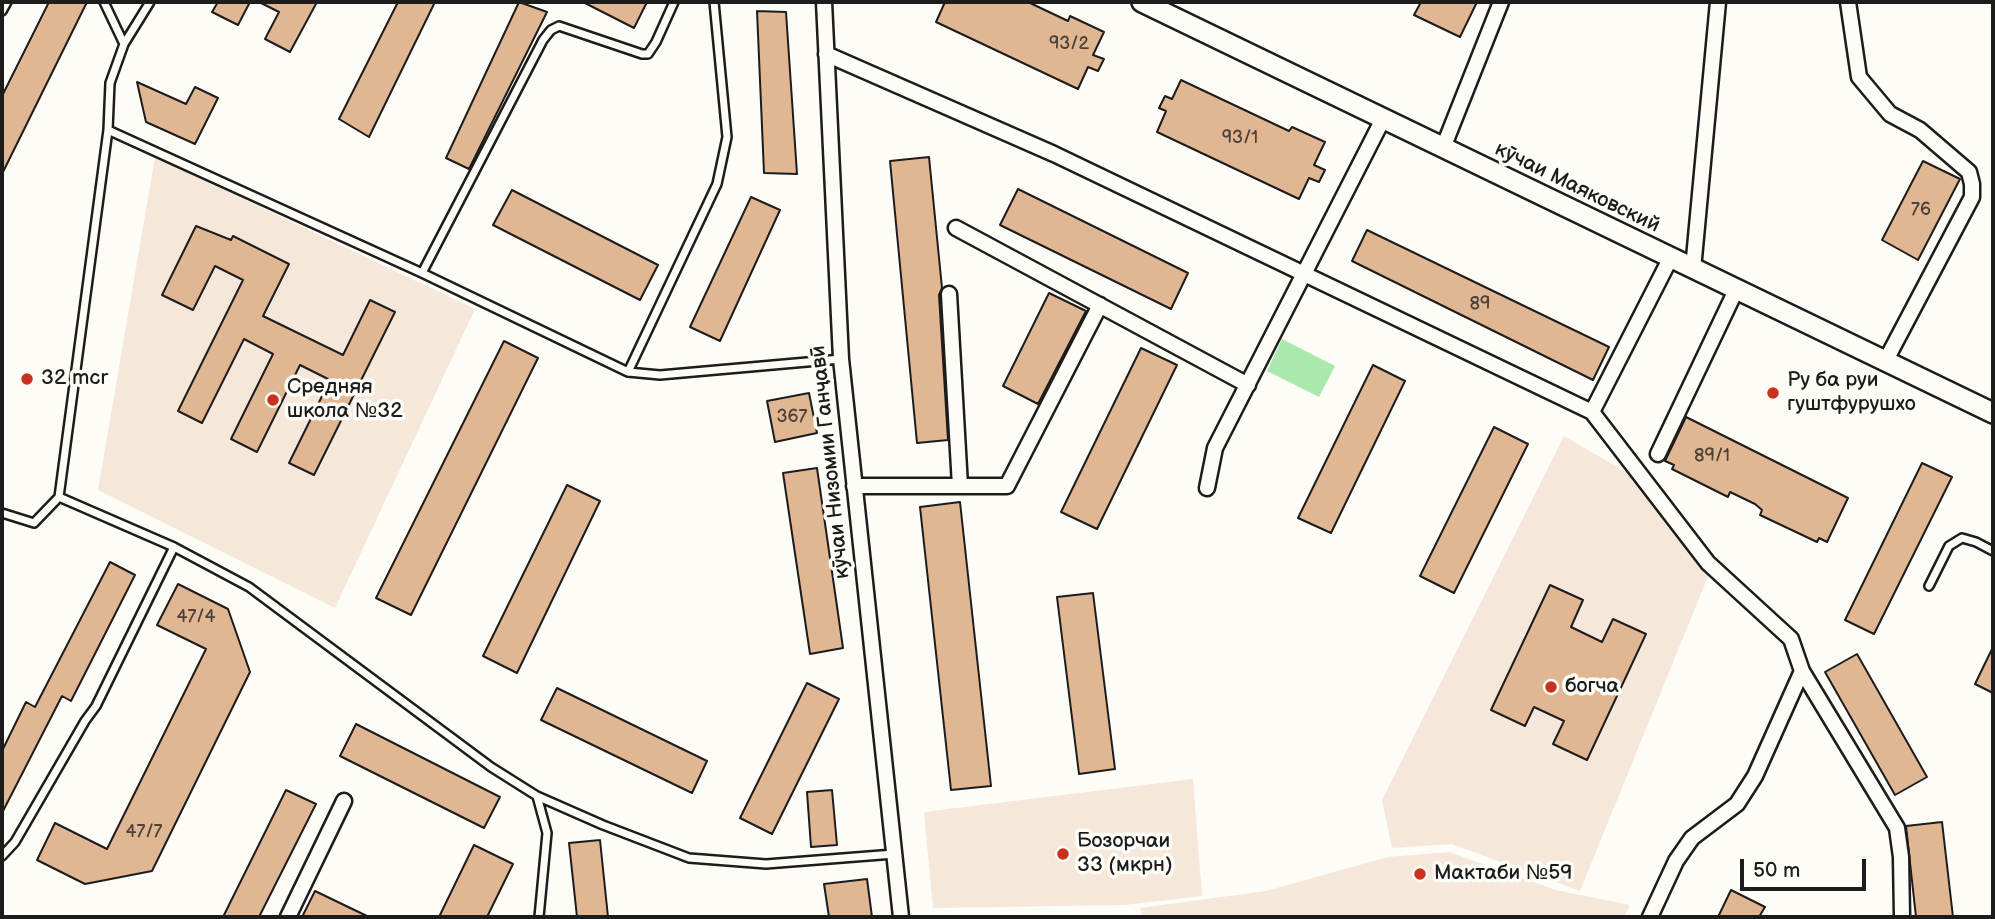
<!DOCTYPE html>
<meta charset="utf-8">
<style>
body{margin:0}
#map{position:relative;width:1995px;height:919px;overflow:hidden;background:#fdfcf7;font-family:"Balsamiq Sans",sans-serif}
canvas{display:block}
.frame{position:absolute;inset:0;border:4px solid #1c1c1c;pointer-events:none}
.scale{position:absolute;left:1740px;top:859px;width:126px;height:32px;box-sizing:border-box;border:4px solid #1c1c1c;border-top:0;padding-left:9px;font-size:21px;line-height:24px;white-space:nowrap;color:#1c1c1c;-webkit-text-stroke:5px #fdfcf7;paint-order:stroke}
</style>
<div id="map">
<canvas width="1995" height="919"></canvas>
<div class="frame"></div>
<div class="scale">50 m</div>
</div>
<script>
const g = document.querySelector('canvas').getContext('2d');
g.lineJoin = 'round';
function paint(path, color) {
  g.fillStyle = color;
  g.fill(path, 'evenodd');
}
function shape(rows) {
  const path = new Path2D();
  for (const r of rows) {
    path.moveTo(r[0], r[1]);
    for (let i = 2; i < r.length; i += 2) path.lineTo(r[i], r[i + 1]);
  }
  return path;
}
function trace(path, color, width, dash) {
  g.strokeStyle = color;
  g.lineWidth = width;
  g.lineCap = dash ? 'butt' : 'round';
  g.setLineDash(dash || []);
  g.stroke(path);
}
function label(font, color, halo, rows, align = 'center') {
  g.font = font + ' "Balsamiq Sans",sans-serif';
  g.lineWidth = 7;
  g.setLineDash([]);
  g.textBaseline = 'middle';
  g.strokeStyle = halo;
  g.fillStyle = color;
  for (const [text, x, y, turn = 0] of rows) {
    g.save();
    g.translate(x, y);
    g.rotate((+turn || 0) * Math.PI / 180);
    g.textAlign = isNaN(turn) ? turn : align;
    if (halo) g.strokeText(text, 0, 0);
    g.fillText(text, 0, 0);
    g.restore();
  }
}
paint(shape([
 [155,157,475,309,335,608,98,490],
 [1564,436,1670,498,1709,574,1580,891,1452,844,1392,848,1382,800],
 [1193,779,1202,896,1124,905,933,908,924,812],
 [1449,852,1556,890,1630,905,1624,917,1142,917,1140,908,1266,891,1388,857]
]), '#f5e7d9');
paint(shape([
 [1282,339,1335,366,1319,397,1267,371]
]), '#abe8ae');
const building = shape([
 [49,2,87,2,2,174,2,96,49,2],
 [218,2,250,2,238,25,212,12,218,2],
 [259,2,317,2,290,52,265,39,279,12,259,2],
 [398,2,435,2,369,137,339,119,398,2],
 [519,2,547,12,469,169,446,158,519,2],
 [583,2,647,2,634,28,583,2],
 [945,2,1028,2,1068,21,1070,16,1104,32,1093,55,1104,59,1098,71,1088,67,1078,89,936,22,945,2],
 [1421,2,1477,2,1460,37,1414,15,1421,2],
 [757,11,786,12,797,174,764,173,757,11],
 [1181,80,1289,131,1292,127,1325,142,1314,165,1325,170,1319,182,1309,178,1299,199,1157,132,1166,111,1159,108,1165,96,1172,99,1181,80],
 [137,82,186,104,195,87,218,98,195,144,146,122,137,82],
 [929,157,942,288,939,295,948,440,917,443,890,161,929,157],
 [1923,161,1960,179,1918,260,1882,240,1923,161],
 [1018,189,1188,273,1171,309,1000,225,1018,189],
 [512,190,658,265,640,300,493,225,512,190],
 [751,197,780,210,720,341,690,327,751,197],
 [196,226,231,240,233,236,289,264,263,316,343,355,370,300,395,312,314,475,289,463,330,380,300,365,257,452,231,439,273,354,244,339,202,423,178,411,243,280,215,266,193,310,162,295,196,226],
 [1367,230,1609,347,1593,380,1352,261,1367,230],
 [1049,293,1086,311,1038,404,1003,386,1049,293],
 [504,341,538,358,411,615,376,598,504,341],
 [1141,348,1177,365,1097,529,1061,512,1141,348],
 [1373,365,1405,381,1331,533,1298,518,1373,365],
 [809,393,817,433,775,442,767,401,809,393],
 [1686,417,1848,498,1827,542,1819,538,1817,542,1760,515,1762,510,1755,504,1730,492,1728,497,1672,469,1674,465,1665,461,1686,417],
 [1494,427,1528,444,1454,593,1420,576,1494,427],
 [1922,463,1952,477,1874,634,1845,620,1922,463],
 [817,468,843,648,810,654,783,473,817,468],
 [567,485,600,501,517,673,483,656,567,485],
 [960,502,991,786,951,790,920,507,960,502],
 [110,562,135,575,71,701,62,696,2,813,2,751,26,702,35,707,110,562],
 [178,584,228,609,250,672,152,871,85,884,37,860,55,823,107,849,206,649,157,625,178,584],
 [1550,585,1583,600,1571,627,1602,642,1613,619,1646,634,1587,760,1553,744,1564,721,1534,707,1525,726,1491,710,1550,585],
 [1093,593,1115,769,1079,774,1057,597,1093,593],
 [1993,647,1993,693,1975,684,1993,647],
 [1857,654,1927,777,1895,795,1825,672,1857,654],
 [807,683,839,699,772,834,740,818,807,683],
 [557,688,707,761,692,793,541,720,557,688],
 [356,724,500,797,484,828,340,756,356,724],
 [286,790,316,804,259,917,223,917,286,790],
 [832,790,837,845,811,847,807,792,832,790],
 [1942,822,1953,917,1916,917,1906,826,1942,822],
 [600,840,608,917,577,917,569,843,600,840],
 [474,845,513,864,487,917,439,917,474,845],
 [867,879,872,917,829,917,824,884,867,879],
 [1731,890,1765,907,1759,917,1718,917,1731,890],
 [315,891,369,917,302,917,315,891]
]);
paint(building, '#e1b692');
trace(building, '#1c1c1c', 2);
const lane = shape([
 [104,2,124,44,150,2],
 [2,11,7,2],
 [108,130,422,273,628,372,660,375,841,359],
 [422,273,543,40,551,30,559,26,642,54,648,54,656,42,674,2],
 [628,372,717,184,727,137,714,2],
 [59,497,108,130,110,83,124,44],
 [2,513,34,523,59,497,174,547,249,587,491,767,537,796,547,833,539,917],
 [1929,586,1949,546,1962,538,1976,542,1993,551],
 [537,796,603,825,689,858,766,864,894,854],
 [2,856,15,842,85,721,96,706,174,547]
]);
const street = shape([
 [824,2,841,359,901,917],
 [1848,2,1859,77,1890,114,1920,130,1969,172,1972,184,1972,197,1885,362],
 [826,54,1054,154,1592,412],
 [1443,148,1501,2],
 [956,228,1248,385],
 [1670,259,1592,412,1708,563,1791,639,1802,671,1897,828,1901,857,1902,917],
 [1693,269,1718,2],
 [949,294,960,486],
 [1658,454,1736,290],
 [854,486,1007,486,1100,305],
 [1207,488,1215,448,1383,119],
 [288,917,344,801],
 [1650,917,1676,861,1692,838,1737,804,1755,776,1802,671]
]);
const secondary = shape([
 [1142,2,1993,413]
]);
trace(lane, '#1c1c1c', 12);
trace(street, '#1c1c1c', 19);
trace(secondary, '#1c1c1c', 24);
trace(lane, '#fdfcf7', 7);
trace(street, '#fdfcf7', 14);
trace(secondary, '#fdfcf7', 19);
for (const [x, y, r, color] of [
 [27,379,7,"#c8321e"],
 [1773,393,7,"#c8321e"],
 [273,400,7,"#c8321e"],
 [1551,687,7,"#c8321e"],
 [1063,854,7,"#c8321e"],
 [1420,874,7,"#c8321e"]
]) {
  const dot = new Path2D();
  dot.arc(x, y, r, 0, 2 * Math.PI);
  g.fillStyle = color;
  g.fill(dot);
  trace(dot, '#fdfcf7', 2.5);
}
label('18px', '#4d423a', null, [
 ["93/2",1069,44],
 ["93/1",1240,138],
 ["76",1921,210],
 ["89",1480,304],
 ["367",792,417],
 ["89/1",1712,456],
 ["47/4",196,617],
 ["47/7",144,832]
]);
label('21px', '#1c1c1c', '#fdfcf7', [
 ["кӯчаи Маяковский",1577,188,26],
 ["кӯчаи Низомии Ганҷавӣ",831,462,-96]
]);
label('21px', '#1c1c1c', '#fdfcf7', [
 ["32 mcr",41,379],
 ["Ру ба руи",1787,381],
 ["гуштфурушхо",1787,405],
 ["Средняя",287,388],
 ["школа №32",287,412],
 ["богча",1565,687],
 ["Бозорчаи",1077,842],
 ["33 (мкрн)",1077,866],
 ["Мактаби №59",1434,874]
], 'left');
</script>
